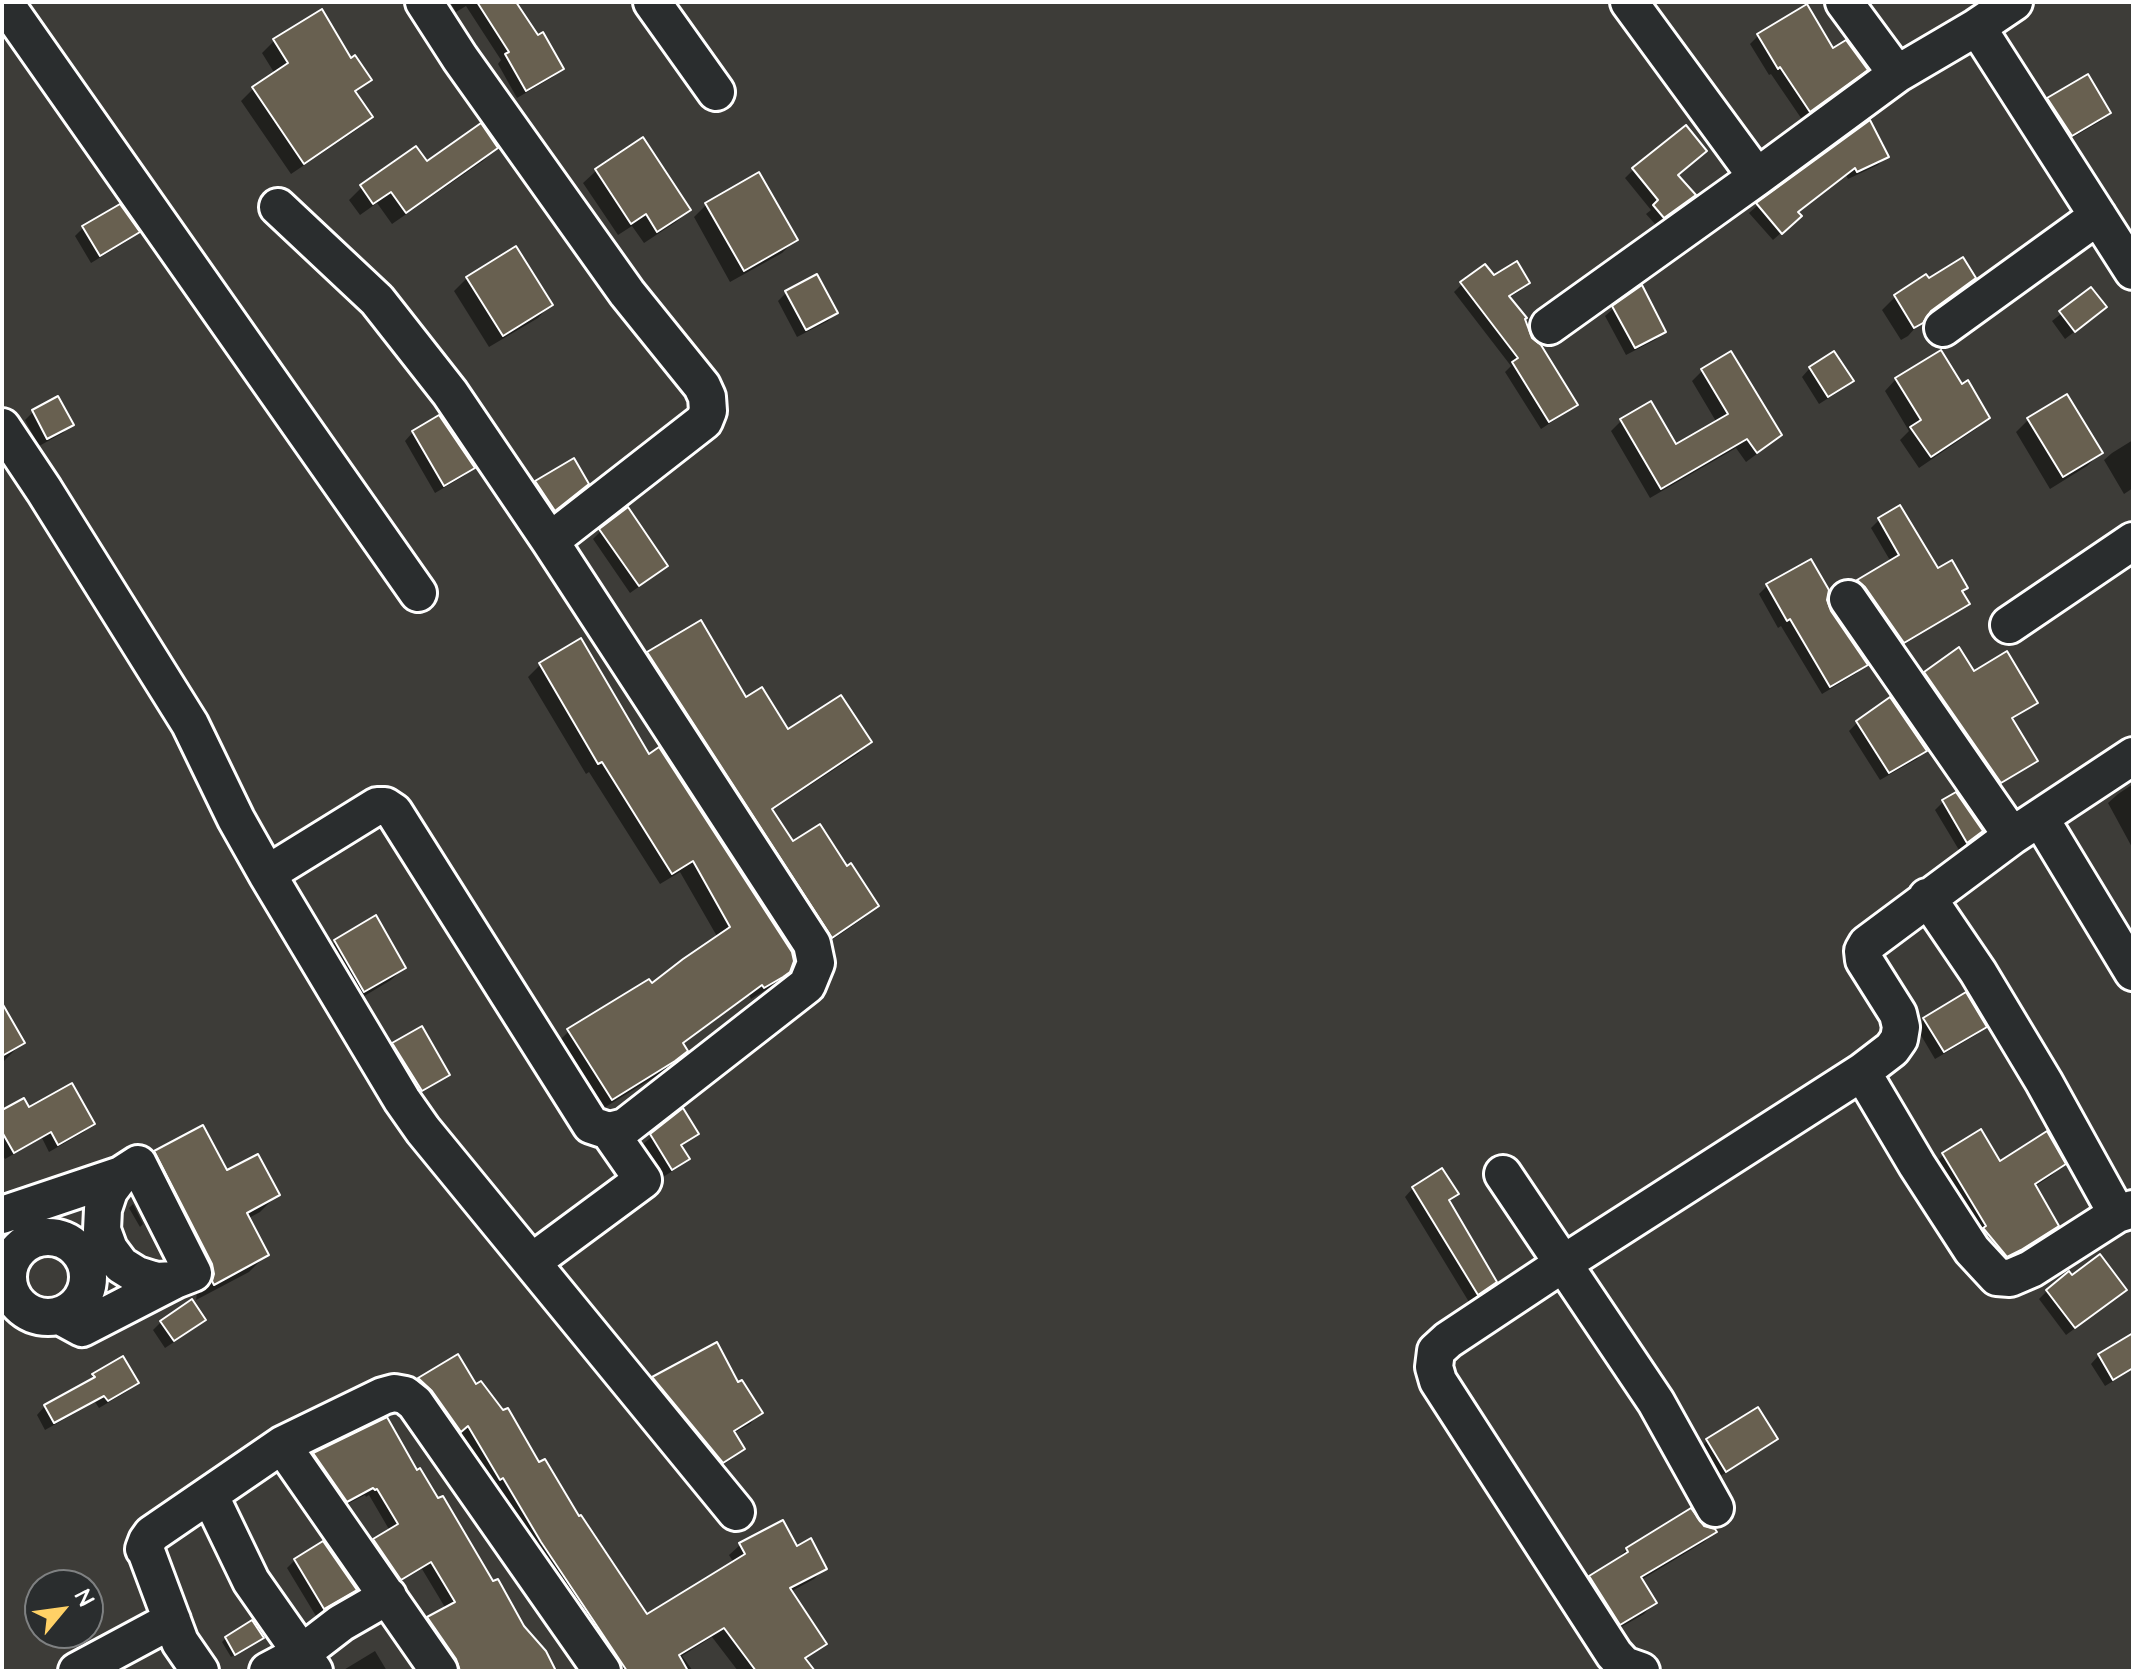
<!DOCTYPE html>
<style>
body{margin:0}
#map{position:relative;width:2135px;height:1673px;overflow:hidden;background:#3d3c38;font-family:"Architects Daughter",sans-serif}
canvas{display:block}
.frame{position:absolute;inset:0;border:4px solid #fff;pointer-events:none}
.north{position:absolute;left:24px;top:1569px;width:80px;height:80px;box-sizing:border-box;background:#2a2d2e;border:2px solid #7f8182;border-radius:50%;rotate:61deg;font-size:22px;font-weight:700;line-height:32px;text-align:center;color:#fff}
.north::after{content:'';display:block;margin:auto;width:28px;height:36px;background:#ffd166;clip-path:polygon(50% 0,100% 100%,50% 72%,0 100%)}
</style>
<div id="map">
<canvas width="2135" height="1673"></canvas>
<div class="frame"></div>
<div class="north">N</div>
</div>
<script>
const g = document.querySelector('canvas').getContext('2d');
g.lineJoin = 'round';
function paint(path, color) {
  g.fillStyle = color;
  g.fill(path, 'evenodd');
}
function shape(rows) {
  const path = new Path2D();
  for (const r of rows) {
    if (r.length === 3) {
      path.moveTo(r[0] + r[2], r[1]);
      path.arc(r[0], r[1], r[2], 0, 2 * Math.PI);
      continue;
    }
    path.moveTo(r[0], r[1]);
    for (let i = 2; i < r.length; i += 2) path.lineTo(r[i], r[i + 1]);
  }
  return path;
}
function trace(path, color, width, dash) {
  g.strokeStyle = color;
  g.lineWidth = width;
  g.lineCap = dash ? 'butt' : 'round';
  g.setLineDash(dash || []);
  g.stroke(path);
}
paint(shape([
 [450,2,513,2,561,69,553,77,517,98,498,64,501,60,466,6,456,12],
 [1758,36,1833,51,1857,77,1801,118,1771,74,1769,75,1750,44],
 [275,40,351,61,369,79,354,93,370,117,358,129,291,174,241,101,254,88,275,74,262,53],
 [2048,99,2109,113,2101,121,2063,143,2040,107],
 [1870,123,1886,156,1878,165,1848,179,1846,175,1796,213,1791,224,1773,240,1749,213,1758,205],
 [496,148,483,161,392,224,377,203,360,215,349,200,362,187,426,164],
 [1634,169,1676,175,1693,195,1655,224,1646,214,1651,210,1625,178],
 [596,171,689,209,676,222,644,243,632,226,618,235,583,183],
 [706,205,795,240,782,253,730,282,694,217],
 [83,228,137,232,129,240,91,263,75,236],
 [1926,277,1928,281,1974,278,1961,291,1925,317,1908,336,1901,340,1882,310,1895,297],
 [467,278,550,305,538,318,489,347,454,291],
 [1493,278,1527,283,1520,291,1508,298,1530,339,1575,404,1567,412,1541,429,1505,372,1511,366,1454,292,1462,284],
 [2091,290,2096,315,2065,339,2052,321],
 [786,293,836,312,828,321,797,337,778,301],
 [1614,308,1664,331,1655,340,1626,355,1605,316],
 [1810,368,1851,381,1843,389,1819,404,1802,377],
 [1702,371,1779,435,1769,445,1746,462,1736,448,1650,498,1611,431,1621,421,1676,447,1717,423,1692,381],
 [1896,379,1961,386,1988,417,1976,429,1919,468,1900,440,1909,431,1885,391],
 [33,412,71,424,63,433,39,446,25,420],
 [2028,420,2100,453,2087,466,2050,489,2016,432],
 [413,432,473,468,464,476,435,493,405,441],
 [2133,440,2133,488,2124,494,2104,460,2112,453],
 [573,461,578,492,546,517,528,491,536,482],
 [1879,520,1960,592,1967,603,1959,611,1895,650,1851,589,1858,582,1891,562,1871,528],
 [601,531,665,566,657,574,630,593,593,539],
 [1767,586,1825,600,1829,612,1865,664,1857,673,1822,694,1781,626,1778,628,1759,594],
 [648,654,745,700,788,732,870,742,858,754,771,811,792,844,846,869,877,906,864,918,819,949,636,666],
 [540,665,649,756,788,971,769,988,751,999,749,995,682,1045,686,1051,661,1073,599,1111,557,1043,569,1031,651,986,718,938,680,872,660,884,589,772,586,774,528,677],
 [1926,674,1973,674,2035,702,2027,710,2011,720,2035,760,2027,768,1992,790,1917,682],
 [1857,723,1925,750,1917,759,1880,780,1849,731],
 [2133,784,2133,849,2108,803,2118,794],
 [1955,794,1981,831,1959,850,1935,810,1943,802],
 [376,918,404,968,391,980,351,1004,322,954,335,942],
 [2,1007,22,1043,2,1063],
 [1925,1019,1984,1027,1976,1035,1935,1059,1916,1027],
 [394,1045,448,1074,439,1082,413,1098,386,1053],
 [28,1110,92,1124,84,1132,49,1152,42,1138,5,1159,2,1154,2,1112],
 [683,1111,697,1134,680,1147,687,1159,679,1167,663,1177,643,1144],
 [155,1153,226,1173,277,1195,260,1212,247,1219,266,1255,249,1272,196,1300,197,1293,195,1282,138,1170],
 [1943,1155,1999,1163,2063,1164,2051,1176,2034,1187,2057,1226,2045,1238,2007,1262,1994,1267,1932,1167],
 [1413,1188,1456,1194,1448,1202,1495,1282,1487,1290,1469,1302,1405,1197],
 [133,1204,143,1224,140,1227,129,1208],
 [2072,1278,2124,1290,2116,1298,2066,1335,2039,1299,2047,1291],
 [203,1320,195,1328,165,1348,153,1330,161,1322],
 [2133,1336,2133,1369,2105,1386,2091,1364,2099,1355],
 [457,1356,476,1387,539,1465,579,1519,646,1617,734,1563,729,1555,740,1545,796,1548,824,1569,814,1579,790,1592,824,1643,804,1660,800,1671,738,1671,712,1637,682,1656,693,1671,610,1671,409,1390,419,1380],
 [122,1359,136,1383,128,1391,99,1408,95,1402,45,1430,37,1415,45,1406,85,1384,93,1376],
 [653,1378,737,1385,760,1413,750,1424,734,1433,743,1448,732,1459,711,1472,643,1389],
 [1776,1439,1767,1447,1717,1478,1699,1449,1707,1441],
 [314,1455,416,1473,554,1671,450,1671,420,1626,428,1618,446,1609,422,1569,392,1586,366,1549,374,1541,390,1531,369,1495,366,1497,365,1495,338,1509,306,1463],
 [1702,1527,1714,1532,1704,1542,1641,1580,1654,1603,1644,1614,1609,1634,1579,1588,1590,1578,1617,1561,1616,1560,1627,1549],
 [295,1560,354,1589,346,1598,316,1616,287,1568],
 [226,1638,258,1641,231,1657,222,1642],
 [375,1651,387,1671,342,1671]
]), '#0007');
const building = shape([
 [477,2,516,2,538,35,543,32,564,69,526,91,505,54,509,52,477,2],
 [1807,4,1833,48,1846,40,1868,70,1810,112,1780,67,1778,69,1757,34,1807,4],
 [322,9,351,58,355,55,372,80,355,91,373,117,304,164,252,87,288,63,273,39,322,9],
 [2088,74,2111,113,2072,136,2047,98,2088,74],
 [1870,120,1889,157,1857,172,1855,168,1798,212,1802,216,1782,234,1756,203,1870,120],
 [481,123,498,148,406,213,391,192,373,204,360,185,416,146,427,161,481,123],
 [1686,125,1707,151,1678,175,1696,195,1664,218,1653,205,1658,200,1632,168,1686,125],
 [643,137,691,210,657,232,646,214,631,224,595,169,643,137],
 [759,172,798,240,744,271,705,203,759,172],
 [120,204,140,232,100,256,82,226,120,204],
 [516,246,553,305,503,336,466,277,516,246],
 [1963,257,1976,278,1931,311,1923,323,1914,328,1894,295,1926,274,1929,278,1963,257],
 [1517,261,1530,283,1509,296,1527,318,1525,319,1532,338,1541,345,1578,405,1549,422,1512,362,1518,358,1460,282,1485,264,1494,275,1517,261],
 [817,274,838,313,806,330,785,291,817,274],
 [1642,285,1666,332,1635,348,1612,306,1642,285],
 [2091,287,2107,307,2075,332,2059,311,2091,287],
 [1941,350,1962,384,1968,380,1990,418,1931,457,1910,427,1921,420,1895,378,1941,350],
 [1731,351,1782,435,1757,453,1747,439,1661,489,1620,419,1651,401,1676,444,1728,414,1701,369,1731,351],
 [1834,351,1854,381,1828,397,1809,367,1834,351],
 [2067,394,2103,453,2063,477,2027,418,2067,394],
 [58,396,74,425,47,439,32,410,58,396],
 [439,415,475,468,444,486,412,431,439,415],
 [574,458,589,484,555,511,535,481,574,458],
 [1900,505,1938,568,1952,560,1968,588,1962,591,1970,604,1904,643,1865,587,1857,580,1899,555,1878,518,1900,505],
 [628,507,668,566,639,586,599,529,628,507],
 [1811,559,1829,590,1827,600,1831,611,1868,665,1830,687,1790,619,1787,621,1766,584,1811,559],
 [701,620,746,697,762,687,788,729,841,695,872,742,772,809,793,841,820,824,847,866,851,863,879,906,832,938,647,652,701,620],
 [581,638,649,754,659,747,792,952,794,961,790,972,783,977,764,988,762,985,683,1043,688,1051,675,1061,612,1100,567,1029,649,979,652,983,683,959,730,927,693,861,672,874,602,762,598,764,539,663,581,638],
 [1959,647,1974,671,2007,651,2038,703,2012,718,2038,761,2001,783,1924,672,1959,647],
 [1890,697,1927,751,1889,773,1856,721,1890,697],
 [1956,792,1983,831,1967,843,1942,800,1956,792],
 [376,915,406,968,364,992,334,940,376,915],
 [1966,992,1987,1027,1944,1052,1923,1018,1966,992],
 [2,1003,25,1043,2,1056,2,1003],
 [422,1026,450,1075,422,1091,392,1043,422,1026],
 [72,1083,95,1124,58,1145,51,1132,14,1153,2,1132,2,1110,24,1098,29,1107,72,1083],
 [683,1108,699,1134,681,1145,690,1159,672,1170,650,1134,683,1108],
 [203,1125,227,1170,258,1154,280,1195,247,1213,269,1255,214,1285,212,1281,214,1274,212,1264,154,1151,203,1125],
 [1981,1129,2000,1161,2047,1131,2066,1164,2035,1184,2059,1226,2021,1250,2007,1257,1983,1228,1986,1226,1942,1153,1981,1129],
 [1442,1168,1459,1194,1449,1200,1497,1282,1478,1295,1412,1187,1442,1168],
 [2100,1254,2127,1290,2075,1328,2046,1290,2069,1271,2072,1275,2100,1254],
 [192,1299,206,1320,174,1341,160,1321,192,1299],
 [2133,1333,2133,1368,2113,1380,2098,1354,2133,1333],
 [717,1342,738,1382,742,1380,763,1413,734,1431,745,1449,723,1463,652,1377,717,1342],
 [458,1354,476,1384,481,1381,503,1410,508,1408,539,1462,545,1459,579,1516,581,1515,647,1614,745,1554,739,1543,783,1520,797,1546,811,1538,827,1569,790,1588,827,1644,805,1658,815,1671,756,1671,724,1628,679,1655,688,1671,627,1671,541,1542,503,1478,500,1480,468,1426,461,1432,432,1391,418,1378,458,1354],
 [123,1356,139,1383,108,1401,104,1396,54,1423,44,1405,95,1377,92,1374,123,1356],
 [1758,1407,1778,1439,1726,1472,1706,1439,1758,1407],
 [387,1417,417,1470,420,1468,438,1498,443,1496,493,1581,498,1579,524,1626,546,1651,556,1671,460,1671,456,1659,427,1617,455,1602,431,1562,401,1580,373,1539,398,1524,377,1489,375,1490,373,1488,347,1502,313,1453,387,1417],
 [1691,1508,1704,1526,1715,1529,1717,1532,1641,1577,1657,1603,1620,1625,1589,1576,1628,1552,1626,1548,1691,1508],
 [323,1541,357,1590,324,1609,294,1559,323,1541],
 [252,1620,264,1638,235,1655,225,1637,252,1620]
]);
paint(building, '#686050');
trace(building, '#fff', 2);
const minor = shape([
 [4,2,418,593],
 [424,2,460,58,627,293,702,386,707,397,708,411,704,421,550,541],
 [652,2,716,92],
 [1629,2,1757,177],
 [1844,2,1897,74,1977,27,2133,271],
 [1977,27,2014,2],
 [1549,326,1757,177,1897,74],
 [1943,328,2098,216],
 [2,427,44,490,190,724,236,819,267,874,377,806,385,806,394,812,591,1125,609,1131,625,1127,807,985,816,963,812,944,550,541,450,393,377,300,278,207],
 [1848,599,2012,836],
 [2009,625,2133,541],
 [2040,818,2133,972],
 [267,874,402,1100,423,1130,736,1512],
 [1927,897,1978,972,2044,1082,2117,1214],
 [1862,1072,1917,1165,1972,1250,1997,1277,2010,1278,2031,1269,2117,1214,2133,1209],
 [1503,1174,1656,1402,1715,1508],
 [2,1215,121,1175,138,1164,193,1273,175,1280,156,1281,137,1275,121,1265,109,1249,102,1230,103,1209,109,1191,121,1175],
 [48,1277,40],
 [532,1262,643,1180,609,1131],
 [60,1316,82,1328,175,1280],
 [282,1445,439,1671],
 [210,1496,251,1581,314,1671],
 [77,1671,172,1620],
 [200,1671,180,1642,146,1551,144,1549,147,1541,152,1534,282,1445,383,1396,394,1393,405,1395,415,1403,602,1671],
 [268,1671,302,1653,341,1623,388,1596],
 [1641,1671,1624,1665,1614,1654,1438,1381,1434,1367,1436,1351,1448,1340,1564,1263,1862,1072,1892,1049,1899,1039,1901,1027,1898,1014,1864,960,1863,951,1867,944,2012,836,2133,756]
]);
trace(minor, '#fff', 42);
trace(minor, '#2a2d2e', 36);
</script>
